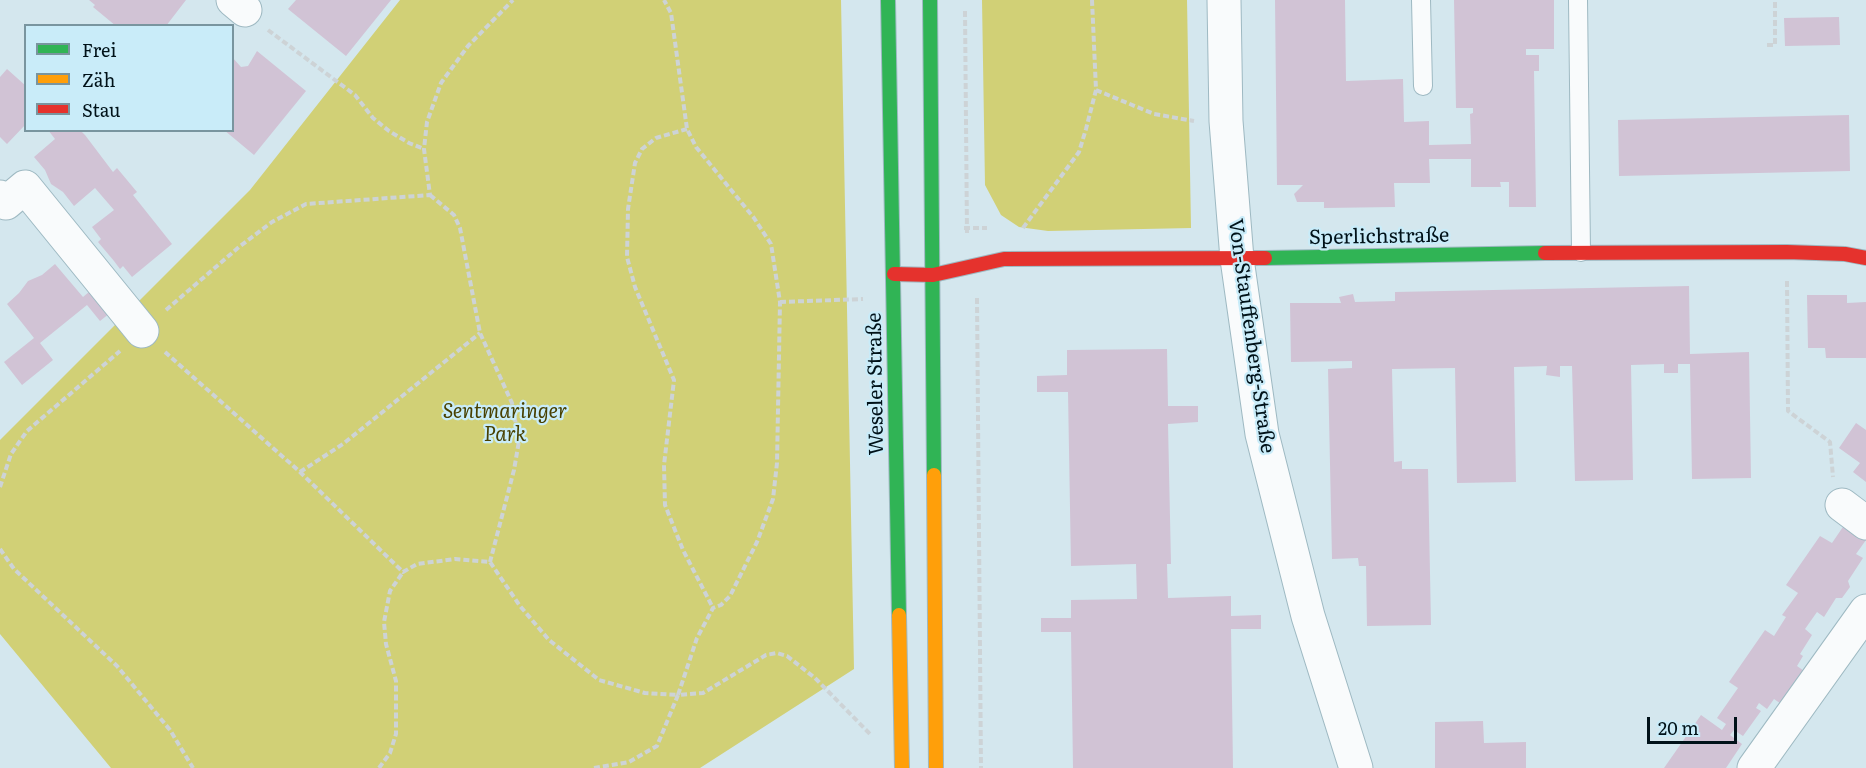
<!DOCTYPE html>
<meta charset="utf-8">
<style>
body{margin:0}
#map{position:relative;width:1866px;height:768px;overflow:hidden;background:#d4e7ee;font-family:Literata,serif}
canvas{display:block}
.legend{position:absolute;left:24px;top:24px;width:210px;height:108px;box-sizing:border-box;background:#c9ecf9;border:2px solid #79959f;margin:0;padding:8px 10px;list-style:none;font-size:18px;color:#001219}
.legend li{display:flex;align-items:center;gap:12px;height:30px}
.legend b{width:30px;border:2px solid #79959f}
.scale{position:absolute;left:1647px;top:717px;width:90px;height:27px;box-sizing:border-box;border:3px solid #001219;border-top:0;padding-left:8px;font-size:18px;line-height:21px;white-space:nowrap;color:#001219;-webkit-text-stroke:4px #c9ecf9;paint-order:stroke}
</style>
<div id="map">
<canvas width="1866" height="768"></canvas>
<ul class="legend">
<li><b style="height:8px;background:#30b455"></b>Frei</li>
<li><b style="height:8px;background:#ff9f0a"></b>Zäh</li>
<li><b style="height:8px;background:#e5322d"></b>Stau</li>
</ul>
<div class="scale">20 m</div>
</div>
<script>
const g = document.querySelector('canvas').getContext('2d');
g.lineJoin = 'round';
function paint(path, color) {
  g.fillStyle = color;
  g.fill(path, 'evenodd');
}
function shape(rows) {
  const path = new Path2D();
  for (const r of rows) {
    path.moveTo(r[0], r[1]);
    for (let i = 2; i < r.length; i += 2) path.lineTo(r[i], r[i + 1]);
  }
  return path;
}
function trace(path, color, width, dash) {
  g.strokeStyle = color;
  g.lineWidth = width;
  g.lineCap = dash ? 'butt' : 'round';
  g.setLineDash(dash || []);
  g.stroke(path);
}
function label(font, color, halo, rows, align = 'center') {
  g.font = font + ' Literata,serif';
  g.lineWidth = 4.5;
  g.setLineDash([]);
  g.textBaseline = 'middle';
  g.strokeStyle = halo;
  g.fillStyle = color;
  for (const [text, x, y, turn = 0] of rows) {
    g.save();
    g.translate(x, y);
    g.rotate((+turn || 0) * Math.PI / 180);
    g.textAlign = isNaN(turn) ? turn : align;
    if (halo) g.strokeText(text, 0, 0);
    g.fillText(text, 0, 0);
    g.restore();
  }
}
paint(shape([
 [400,0,841,0,854,669,700,768,111,768,0,634,0,440,250,190],
 [982,0,1187,0,1191,228,1048,231,1019,227,1001,215,985,185]
]), '#d1d076');
paint(shape([
 [89,0,186,0,166,26,116,26,93,7,95,5],
 [296,0,391,0,346,56,288,9],
 [1275,0,1345,0,1346,81,1403,79,1404,122,1429,121,1429,145,1471,144,1470,114,1473,113,1473,108,1456,108,1454,0,1554,0,1554,49,1526,49,1526,55,1539,55,1539,71,1534,71,1536,207,1509,207,1509,182,1500,182,1501,187,1471,187,1471,159,1429,159,1430,183,1394,183,1395,207,1324,208,1324,202,1297,202,1294,194,1303,185,1277,185],
 [1839,17,1840,45,1785,46,1784,18],
 [257,51,306,91,254,155,224,130,232,130,232,57,241,67,248,66],
 [7,69,26,86,26,124,7,144,0,137,0,77],
 [1849,115,1850,171,1619,176,1618,120],
 [48,130,80,130,85,135,113,172,117,168,137,192,133,195,172,244,132,277,123,266,120,269,114,261,98,242,101,239,92,227,114,210,95,188,74,206,63,192,51,184,45,170,34,157,55,139],
 [55,264,83,297,96,286,115,309,100,321,87,305,40,343,53,360,22,385,4,362,34,338,7,304,19,293,28,281,42,275],
 [1689,286,1690,354,1749,352,1751,478,1692,479,1690,364,1678,364,1678,373,1664,373,1664,364,1631,365,1633,480,1575,481,1572,366,1560,366,1560,377,1546,375,1547,366,1514,367,1516,482,1457,483,1455,368,1392,369,1394,462,1402,461,1402,469,1428,469,1431,625,1367,626,1366,566,1359,566,1358,558,1332,559,1328,369,1352,368,1352,361,1291,362,1290,303,1341,303,1339,297,1353,294,1355,302,1395,301,1395,292],
 [1807,295,1847,295,1847,303,1866,302,1866,358,1826,358,1825,348,1808,348],
 [1167,349,1168,406,1198,406,1198,422,1168,424,1171,564,1167,564,1168,598,1231,596,1231,616,1261,615,1261,629,1231,629,1233,768,1073,768,1071,632,1041,632,1041,618,1071,618,1071,600,1137,599,1136,564,1071,566,1068,392,1037,392,1037,376,1067,375,1067,350],
 [1856,423,1866,430,1866,482,1853,472,1860,463,1839,448],
 [1847,521,1866,535,1866,540,1856,554,1863,558,1848,581,1850,587,1842,598,1836,598,1824,617,1817,612,1805,629,1812,635,1800,654,1803,656,1797,666,1807,673,1784,706,1774,699,1767,709,1759,703,1756,708,1761,711,1743,736,1734,730,1730,735,1742,744,1726,768,1664,768,1701,715,1722,730,1726,724,1717,718,1738,688,1729,682,1765,630,1774,636,1786,617,1782,615,1798,593,1786,585,1820,536,1832,543],
 [1483,721,1484,743,1526,742,1526,768,1435,768,1435,722]
]), '#d1c3d5');
const lane = shape([
 [1421,0,1423,86],
 [1578,0,1581,252]
]);
const street = shape([
 [233,0,245,10],
 [1224,0,1226,121,1237,259,1262,434,1308,616,1356,768],
 [0,197,6,203,25,187,142,331],
 [1842,505,1866,523],
 [1754,768,1866,611]
]);
const fast = shape([
 [888,0,899,615],
 [930,0,934,475],
 [1265,258,1545,253]
]);
const slow = shape([
 [934,475,936,768],
 [899,615,902,768]
]);
const jam = shape([
 [1545,253,1787,252,1845,254,1866,258],
 [894,274,933,275,1004,259,1265,258]
]);
trace(lane, '#9eb9c2', 20);
trace(street, '#9eb9c2', 35);
trace(fast, '#9eb9c2', 16);
trace(slow, '#9eb9c2', 16);
trace(jam, '#9eb9c2', 16);
trace(shape([
 [965,11,967,234],
 [268,30,355,95,373,118,389,131,409,143,424,149],
 [1767,45,1775,45,1775,0],
 [1096,90,1154,114,1194,121],
 [687,129,656,138,642,149,635,163,628,209,627,257,635,287,674,380,664,465,665,505,683,550,713,608],
 [430,195,454,215,460,228,480,333,512,403,519,441,514,470,490,562],
 [964,228,987,228],
 [1023,228,1079,152,1086,129,1096,90,1092,0],
 [1787,281,1788,411,1830,442,1833,477],
 [977,298,981,768],
 [780,302,863,299],
 [166,310,239,247,272,222,306,204,430,195,424,149,427,122,441,83,468,46,513,0],
 [165,352,300,472,403,572,417,564,455,559,490,562,520,606,549,640,599,680,645,693,678,695,697,638,713,608,721,605,730,596,757,542,773,499,777,463,780,302,771,244,754,218,696,147,687,129,671,13,664,0],
 [300,472,343,444,480,333],
 [0,487,11,454,27,431,120,351],
 [0,549,14,569,117,666,170,730,193,768],
 [379,768,390,753,396,734,396,681,386,644,384,622,390,591,403,572],
 [594,768,629,762,657,746,678,695,703,693,766,655,777,653,787,656,815,678,870,734]
]), '#cdd3d6', 4, [6, 3]);
trace(lane, '#f9fbfc', 18);
trace(street, '#f9fbfc', 33);
trace(fast, '#30b455', 14);
trace(slow, '#ff9f0a', 14);
trace(jam, '#e5322d', 14);
label('20px', '#001219', '#c9ecf9', [
 ["Sperlichstraße",1379,237,-1],
 ["Von-Stauffenberg-Straße",1251,336,82],
 ["Weseler Straße",876,384,-91]
]);
label('italic 20px', '#484000', '#c9ecf9', [
 ["Sentmaringer",505,412],
 ["Park",505,435]
]);
</script>
